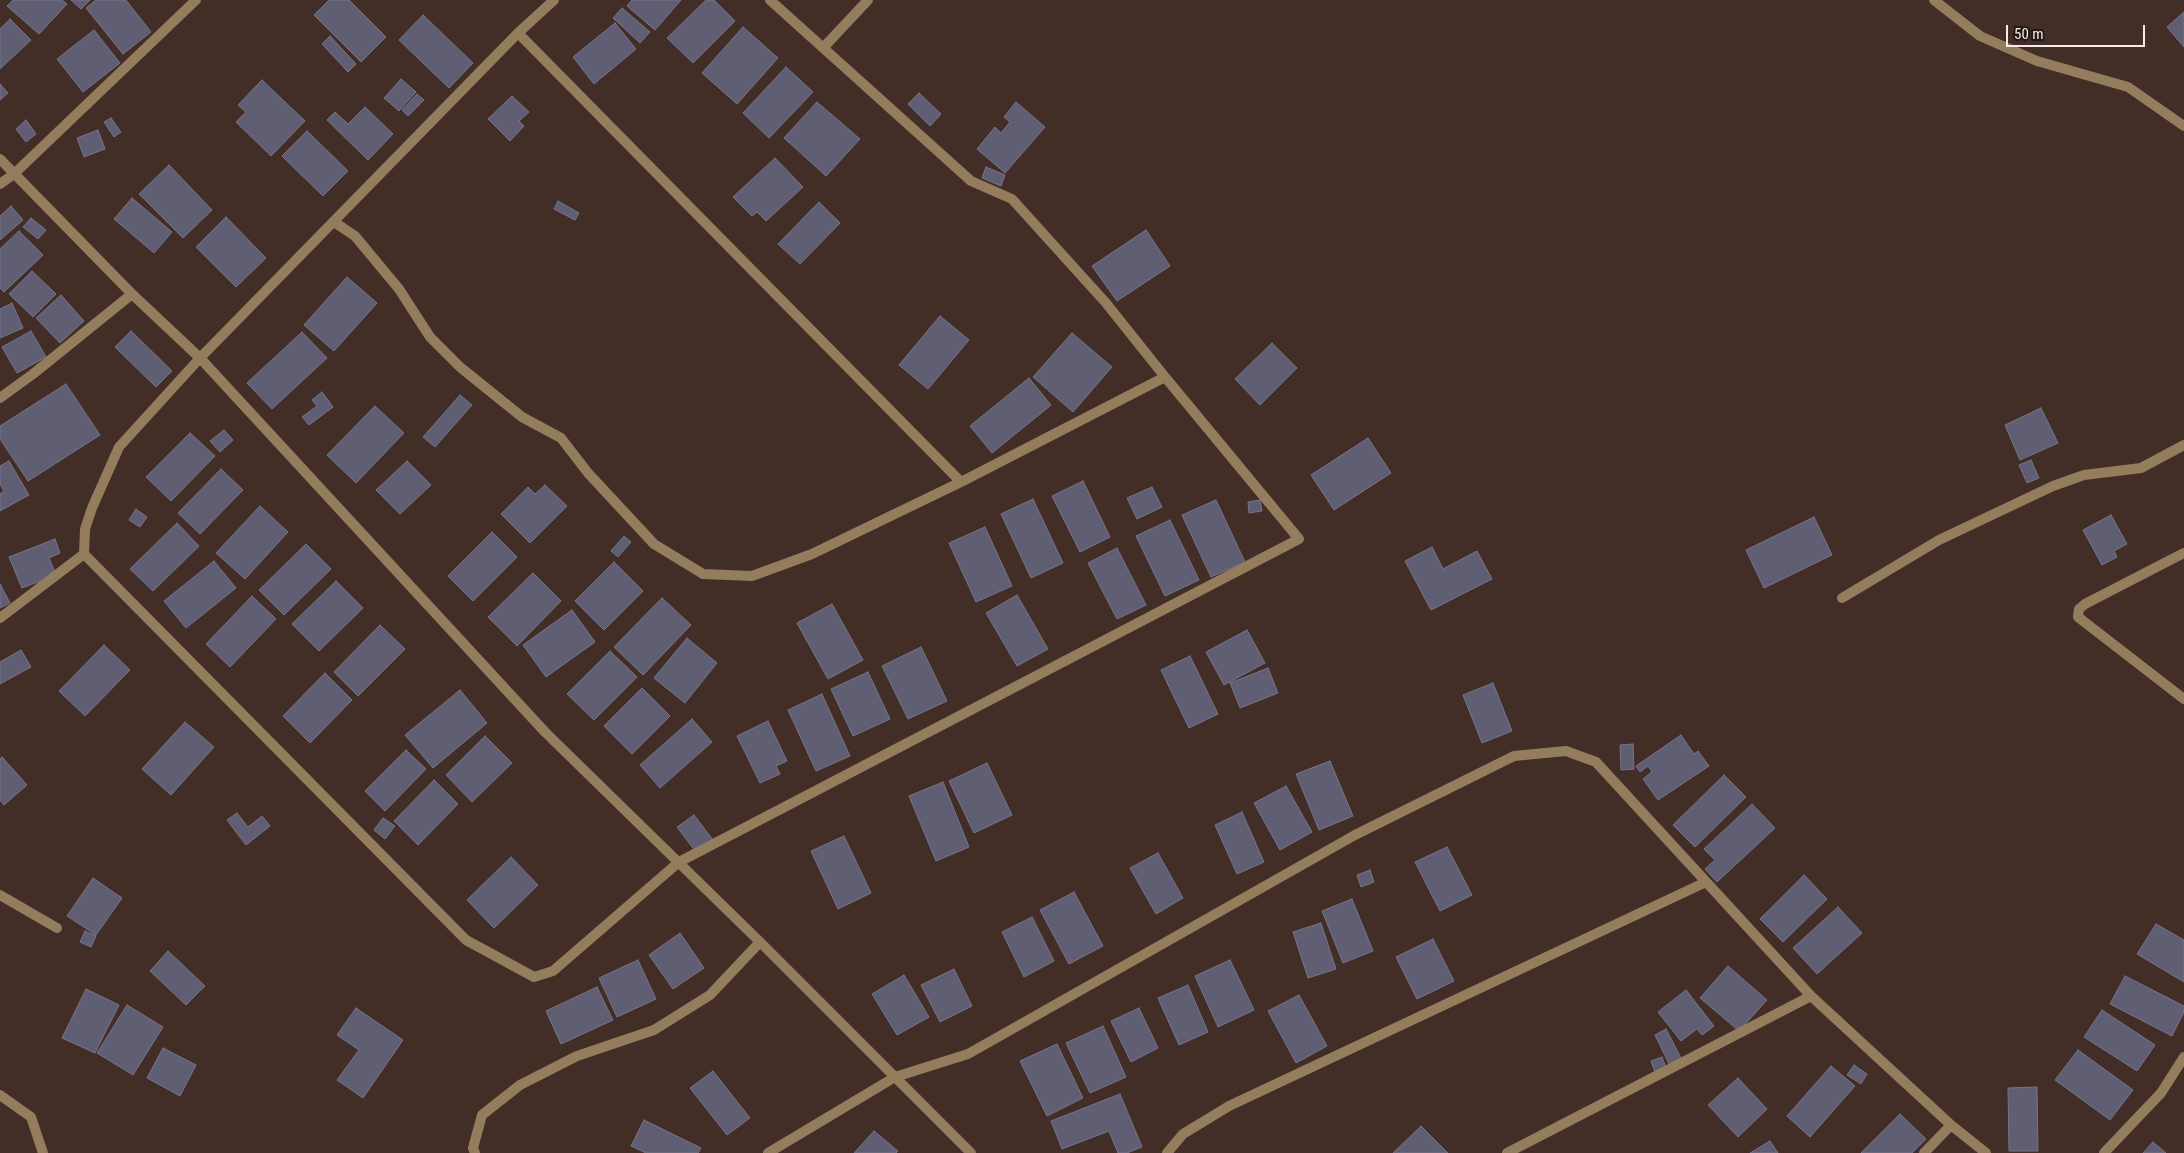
<!DOCTYPE html>
<style>
body{margin:0}
#map{position:relative;width:2184px;height:1153px;overflow:hidden;background:#422e27;font-family:"Roboto Condensed",sans-serif}
canvas{display:block}
.scale{position:absolute;left:2006px;top:25px;width:139px;height:22px;box-sizing:border-box;border:2px solid #f8eae5;border-top:0;padding-left:6px;font-size:15px;line-height:18px;white-space:nowrap;color:#f8eae5;-webkit-text-stroke:4px #221915;paint-order:stroke}
</style>
<div id="map">
<canvas width="2184" height="1153"></canvas>
<div class="scale">50 m</div>
</div>
<script>
const g = document.querySelector('canvas').getContext('2d');
g.lineJoin = 'round';
function paint(path, color) {
  g.fillStyle = color;
  g.fill(path, 'evenodd');
}
function shape(rows) {
  const path = new Path2D();
  for (const r of rows) {
    path.moveTo(r[0], r[1]);
    for (let i = 2; i < r.length; i += 2) path.lineTo(r[i], r[i + 1]);
  }
  return path;
}
function trace(path, color, width, dash) {
  g.strokeStyle = color;
  g.lineWidth = width;
  g.lineCap = dash ? 'butt' : 'round';
  g.setLineDash(dash || []);
  g.stroke(path);
}
const building = shape([
 [13,0,62,0,67,4,39,34,7,6,13,0],
 [71,0,90,0,81,9,71,0],
 [96,0,126,0,151,32,123,54,86,8,96,0],
 [329,0,349,0,386,37,361,62,314,15,329,0],
 [632,0,681,0,655,30,627,6,632,0],
 [706,0,714,0,735,21,693,63,667,38,706,0],
 [622,8,650,32,640,43,613,18,622,8],
 [2184,12,2184,47,2167,27,2184,12],
 [423,15,473,63,449,88,399,40,423,15],
 [10,19,31,40,0,69,0,29,10,19],
 [615,23,636,49,594,84,573,57,615,23],
 [743,27,778,58,737,104,702,73,743,27],
 [94,30,120,63,83,92,57,59,94,30],
 [330,36,356,64,348,72,322,44,330,36],
 [786,67,813,92,769,138,743,113,786,67],
 [401,79,416,92,399,111,384,98,401,79],
 [262,80,305,121,271,156,236,122,246,112,238,105,262,80],
 [0,84,8,93,0,100,0,84],
 [919,93,941,114,930,126,908,104,919,93],
 [417,94,424,100,408,116,402,110,417,94],
 [512,96,529,112,519,121,524,126,510,141,488,119,512,96],
 [817,102,860,139,826,176,784,138,817,102],
 [1016,102,1045,127,1005,173,977,149,995,127,1001,133,1010,122,1004,117,1016,102],
 [365,107,393,134,368,160,327,120,335,112,348,124,365,107],
 [111,118,121,132,114,137,104,122,111,118],
 [26,120,36,134,26,142,16,129,26,120],
 [98,130,105,149,84,157,77,138,98,130],
 [307,131,348,171,323,196,282,156,307,131],
 [775,158,803,187,766,221,757,212,752,216,733,197,775,158],
 [169,165,212,210,183,238,139,194,169,165],
 [986,167,1005,175,1001,186,982,178,986,167],
 [132,198,172,232,154,253,114,219,132,198],
 [558,201,579,213,575,220,554,209,558,201],
 [819,202,840,223,800,264,778,244,819,202],
 [11,206,23,220,0,240,0,216,11,206],
 [226,217,266,258,236,287,196,247,226,217],
 [31,218,46,230,38,239,23,227,31,218],
 [1146,230,1170,266,1117,301,1092,266,1146,230],
 [19,231,43,255,4,292,0,288,0,249,19,231],
 [32,271,56,294,33,317,9,294,32,271],
 [347,277,377,303,334,351,304,325,347,277],
 [61,295,84,321,60,343,36,318,61,295],
 [12,303,23,328,0,338,0,309,12,303],
 [940,316,969,340,928,389,899,365,940,316],
 [31,331,46,357,17,373,2,347,31,331],
 [131,331,172,371,156,387,115,347,131,331],
 [302,332,327,358,272,409,247,383,302,332],
 [1072,333,1112,367,1073,412,1033,377,1072,333],
 [1272,343,1297,368,1260,405,1235,379,1272,343],
 [1029,378,1051,405,992,453,970,426,1029,378],
 [66,384,100,435,28,481,0,439,0,426,66,384],
 [322,392,333,407,309,425,302,417,317,406,312,400,322,392],
 [460,395,472,405,435,447,423,437,460,395],
 [375,406,404,433,356,483,327,455,375,406],
 [2041,408,2058,443,2020,460,2005,425,2041,408],
 [224,430,233,440,220,452,210,441,224,430],
 [190,433,215,456,171,501,146,477,190,433],
 [1368,438,1391,473,1334,510,1311,475,1368,438],
 [2031,460,2039,478,2027,483,2019,465,2031,460],
 [9,461,29,495,0,511,0,494,4,491,0,484,0,466,9,461],
 [407,461,431,485,400,514,376,490,407,461],
 [221,469,243,490,200,534,178,513,221,469],
 [1083,481,1110,537,1080,552,1052,496,1083,481],
 [545,485,567,506,530,543,501,514,528,487,535,494,545,485],
 [1152,487,1162,507,1137,519,1127,498,1152,487],
 [1033,499,1063,563,1031,578,1001,514,1033,499],
 [1216,500,1245,562,1211,577,1182,515,1216,500],
 [1260,500,1262,511,1249,513,1248,502,1260,500],
 [260,506,288,532,245,579,216,553,260,506],
 [136,509,147,517,140,527,129,520,136,509],
 [2111,515,2127,544,2114,551,2117,557,2102,565,2083,530,2111,515],
 [1814,517,1832,555,1764,588,1746,550,1814,517],
 [1170,520,1199,580,1165,596,1136,536,1170,520],
 [177,523,199,546,153,591,130,569,177,523],
 [985,527,1012,586,976,602,949,543,985,527],
 [492,532,517,557,473,601,448,576,492,532],
 [624,536,631,542,618,557,611,551,624,536],
 [55,539,60,553,49,558,56,575,22,588,9,557,55,539],
 [306,544,331,569,284,615,259,590,306,544],
 [1432,547,1443,569,1477,551,1492,579,1431,610,1405,561,1432,547],
 [1117,548,1146,605,1117,619,1088,563,1117,548],
 [214,561,236,588,186,628,164,601,214,561],
 [614,562,643,591,604,630,575,601,614,562],
 [533,573,561,601,517,646,488,617,533,573],
 [336,581,363,608,319,651,292,624,336,581],
 [0,584,10,603,0,608,0,584],
 [1017,595,1048,649,1017,666,986,613,1017,595],
 [252,596,276,619,230,667,206,644,252,596],
 [662,598,691,625,643,675,614,647,662,598],
 [832,604,863,660,828,679,797,623,832,604],
 [572,610,595,642,546,677,523,645,572,610],
 [380,625,405,649,358,696,334,672,380,625],
 [1247,630,1265,663,1224,685,1206,652,1247,630],
 [687,638,717,663,685,703,654,678,687,638],
 [104,645,130,670,85,716,59,691,104,645],
 [921,647,947,701,908,719,882,666,921,647],
 [21,650,31,667,0,684,0,662,21,650],
 [610,651,637,677,594,720,567,694,610,651],
 [1190,656,1218,714,1189,728,1161,670,1190,656],
 [1268,668,1278,693,1240,708,1230,683,1268,668],
 [868,672,890,719,853,736,831,689,868,672],
 [325,673,352,700,310,743,283,716,325,673],
 [1493,683,1512,731,1482,743,1463,695,1493,683],
 [642,688,670,716,632,754,604,726,642,688],
 [460,690,487,723,433,768,405,735,460,690],
 [822,694,850,756,816,771,788,710,822,694],
 [692,719,712,742,660,788,640,765,692,719],
 [768,721,787,761,776,766,780,774,760,783,737,736,768,721],
 [185,722,214,747,171,795,142,769,185,722],
 [1681,735,1694,754,1698,751,1709,766,1658,800,1643,779,1652,772,1648,766,1640,772,1636,766,1681,735],
 [485,736,512,763,472,802,446,775,485,736],
 [1633,744,1634,769,1621,770,1620,745,1633,744],
 [406,750,426,769,385,811,365,791,406,750],
 [2,757,27,785,4,805,0,800,0,759,2,757],
 [1330,761,1353,816,1319,830,1296,774,1330,761],
 [987,763,1012,815,974,833,949,781,987,763],
 [1724,775,1746,797,1695,847,1673,825,1724,775],
 [434,780,458,804,418,845,394,821,434,780],
 [943,782,969,847,936,861,909,796,943,782],
 [1286,786,1312,832,1280,850,1254,803,1286,786],
 [1752,804,1775,828,1717,882,1705,869,1715,860,1704,849,1752,804],
 [1242,812,1264,862,1237,874,1215,825,1242,812],
 [237,813,248,827,262,816,270,826,246,845,227,820,237,813],
 [694,815,713,840,696,852,677,827,694,815],
 [383,818,395,826,385,839,374,830,383,818],
 [844,836,871,893,838,909,811,851,844,836],
 [1447,847,1472,895,1440,911,1415,862,1447,847],
 [1158,853,1183,898,1156,914,1130,868,1158,853],
 [511,857,538,885,494,928,467,900,511,857],
 [1370,870,1374,882,1361,887,1357,875,1370,870],
 [1804,875,1827,899,1783,942,1760,919,1804,875],
 [93,878,122,898,96,935,67,916,93,878],
 [1074,892,1103,946,1069,964,1040,910,1074,892],
 [1352,899,1373,951,1343,963,1322,911,1352,899],
 [1838,907,1862,933,1817,974,1793,948,1838,907],
 [1032,917,1054,961,1024,977,1002,932,1032,917],
 [1321,923,1336,969,1308,978,1293,932,1321,923],
 [2156,924,2184,940,2184,982,2137,954,2156,924],
 [85,931,96,936,91,947,80,942,85,931],
 [680,933,704,968,673,989,649,955,680,933],
 [1433,939,1454,981,1417,999,1396,957,1433,939],
 [168,951,205,986,186,1005,150,971,168,951],
 [638,960,656,999,617,1017,599,978,638,960],
 [1230,960,1254,1010,1218,1027,1195,976,1230,960],
 [1728,966,1767,1000,1739,1031,1700,998,1728,966],
 [954,969,972,1006,940,1022,921,985,954,969],
 [904,975,929,1017,897,1035,872,994,904,975],
 [2125,976,2184,1006,2184,1012,2172,1036,2110,1004,2125,976],
 [1188,985,1208,1032,1179,1045,1158,998,1188,985],
 [597,987,613,1020,561,1044,546,1011,597,987],
 [86,989,119,1005,95,1053,62,1038,86,989],
 [1686,990,1714,1026,1702,1035,1697,1029,1681,1041,1658,1012,1686,990],
 [1299,995,1327,1046,1296,1063,1268,1011,1299,995],
 [127,1005,163,1027,133,1075,97,1053,127,1005],
 [356,1008,403,1040,363,1098,337,1080,359,1050,337,1035,356,1008],
 [1139,1008,1158,1048,1131,1062,1111,1021,1139,1008],
 [2102,1010,2155,1045,2137,1071,2084,1037,2102,1010],
 [1103,1026,1126,1077,1090,1093,1066,1043,1103,1026],
 [1666,1029,1682,1060,1670,1066,1655,1035,1666,1029],
 [1057,1044,1083,1098,1047,1116,1020,1061,1057,1044],
 [163,1048,196,1065,180,1096,147,1078,163,1048],
 [2078,1050,2133,1090,2110,1120,2055,1080,2078,1050],
 [1662,1057,1666,1068,1655,1072,1651,1061,1662,1057],
 [1854,1065,1867,1074,1861,1084,1847,1075,1854,1065],
 [1831,1066,1855,1086,1810,1137,1787,1116,1831,1066],
 [713,1071,750,1118,727,1135,690,1088,713,1071],
 [1738,1078,1767,1109,1738,1137,1708,1105,1738,1078],
 [2037,1087,2038,1151,2009,1151,2008,1088,2037,1087],
 [1120,1094,1142,1147,1127,1153,1118,1153,1109,1131,1062,1149,1051,1121,1120,1094],
 [1900,1114,1926,1139,1912,1153,1861,1153,1900,1114],
 [644,1120,701,1148,698,1153,646,1153,631,1146,644,1120],
 [1421,1126,1448,1153,1393,1153,1421,1126],
 [874,1131,898,1151,896,1153,854,1153,874,1131],
 [1770,1141,1778,1153,1750,1153,1770,1141],
 [2153,1142,2166,1153,2143,1153,2153,1142]
]);
paint(building, '#605e73');
trace(building, '#77758b', 1);
trace(shape([
 [1934,0,1980,36,2037,61,2128,87,2184,126],
 [518,33,554,0],
 [823,48,868,0],
 [0,159,132,294,200,358,545,732,760,942,971,1153],
 [0,184,14,174,196,0],
 [334,222,355,236,399,289,430,337,460,367,522,417,561,438,588,473,654,544,703,574,752,576,812,554,961,482],
 [0,398,33,374,132,294],
 [2184,553,2085,604,2079,609,2078,617,2184,699],
 [84,554,466,940,534,977,553,971,679,862,1299,539,1165,377],
 [1842,598,1939,540,2053,486,2084,475,2141,468,2184,445],
 [0,618,84,554,85,529,92,508,119,447,200,358,518,33,961,482,1165,377,1106,303,1012,199,971,181,770,0],
 [0,895,57,928],
 [0,1095,31,1117,43,1153],
 [475,1153,473,1148,482,1115,520,1085,577,1056,654,1030,710,995,760,942],
 [768,1153,895,1077,968,1054,1355,835,1514,756,1566,751,1596,762,1811,996,1951,1125,1986,1153],
 [1167,1153,1183,1134,1229,1106,1706,882],
 [1507,1153,1811,996],
 [1924,1153,1951,1125],
 [2104,1153,2161,1093,2184,1057]
]), '#937d5c', 10);
</script>
